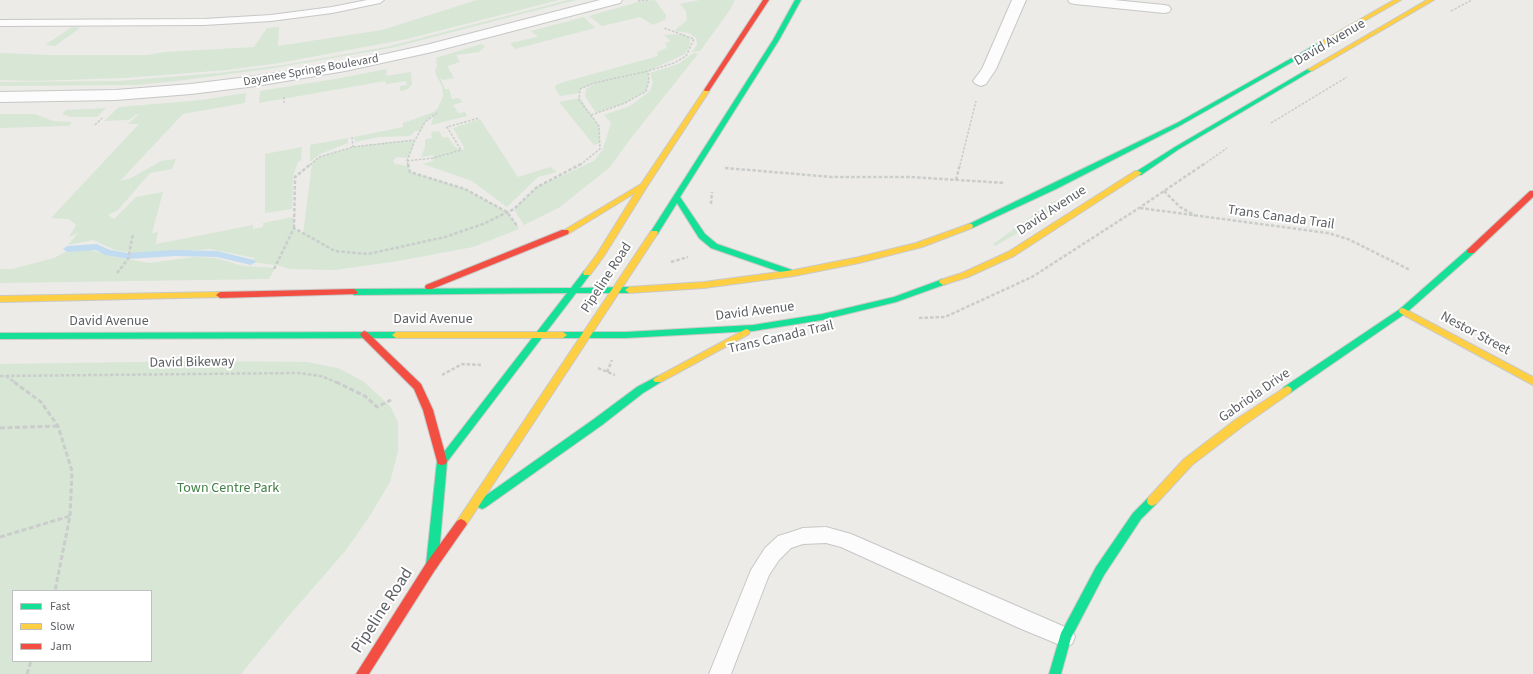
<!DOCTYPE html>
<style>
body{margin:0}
#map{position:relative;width:1533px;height:674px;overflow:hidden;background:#ecebe8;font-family:"Source Sans 3",sans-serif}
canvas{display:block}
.legend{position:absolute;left:12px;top:590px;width:140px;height:72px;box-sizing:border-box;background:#fff;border:1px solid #bebfc1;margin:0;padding:5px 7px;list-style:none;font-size:12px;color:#5d6064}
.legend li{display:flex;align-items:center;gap:8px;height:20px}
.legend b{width:20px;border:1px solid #bebfc1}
</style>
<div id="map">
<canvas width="1533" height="674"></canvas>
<ul class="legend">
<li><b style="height:5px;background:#16e098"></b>Fast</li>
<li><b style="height:5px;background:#ffcf43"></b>Slow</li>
<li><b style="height:5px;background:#f24e42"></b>Jam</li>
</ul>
</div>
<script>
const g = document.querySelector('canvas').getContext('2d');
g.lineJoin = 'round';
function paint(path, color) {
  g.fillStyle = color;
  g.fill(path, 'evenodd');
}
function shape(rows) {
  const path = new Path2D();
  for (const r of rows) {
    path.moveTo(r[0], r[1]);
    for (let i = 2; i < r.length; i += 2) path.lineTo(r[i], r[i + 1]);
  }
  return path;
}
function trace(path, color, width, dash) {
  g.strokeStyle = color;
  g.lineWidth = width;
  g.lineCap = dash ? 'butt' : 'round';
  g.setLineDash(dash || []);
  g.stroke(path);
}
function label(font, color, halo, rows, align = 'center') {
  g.font = font + ' "Source Sans 3",sans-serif';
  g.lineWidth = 4;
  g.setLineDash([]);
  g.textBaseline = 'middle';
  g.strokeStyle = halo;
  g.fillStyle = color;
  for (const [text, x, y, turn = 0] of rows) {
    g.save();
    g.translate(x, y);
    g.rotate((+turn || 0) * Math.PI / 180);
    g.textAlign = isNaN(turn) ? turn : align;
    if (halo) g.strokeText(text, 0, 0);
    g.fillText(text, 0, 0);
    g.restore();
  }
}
paint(shape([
 [477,0,559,0,407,39,279,63,227,70,124,78,33,81,0,80,0,53,49,55,148,55,165,52,254,47,267,28,279,27,278,46,382,30],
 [568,0,576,0,391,48,268,69,176,81,134,85,0,86,0,82,118,81,218,73,284,65,386,47],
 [653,0,655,0,666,15,666,19,653,25,640,17,602,26,589,16,638,2],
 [700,0,735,0,730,10,700,51,692,52,697,45,696,38,689,33,674,31,687,20,686,11,680,4],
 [584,17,595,28,515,49,510,43,538,37,531,31],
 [72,27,80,28,55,46,45,45],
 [683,34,690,38,690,45,685,54,648,71,649,80,646,91,625,103,596,113,585,96,586,89,598,82,580,89,580,93,560,96,555,88,556,85,564,82,658,56,657,52,667,48,665,43,671,41,664,35],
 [481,44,485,46,479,52,456,55,460,62,447,66,454,78,443,80,440,77,445,89,449,89,452,99,459,98,463,102,453,105,458,113,465,112,467,116,431,125,434,115,425,122,421,130,415,131,410,136,379,137,355,142,354,137,403,127,403,123,434,112,438,108,443,96,442,86,436,75,435,69,437,68,436,58],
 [694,53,698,54,631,138,610,167,560,207,524,225,514,209,537,187,594,161,603,149,611,123,604,115,630,106,650,91,653,82,650,73,678,64],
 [387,69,386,76,411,72,412,85,406,90,400,91,400,86,407,85,406,81,386,84,385,81,259,103,260,91,335,79],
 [246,93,245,103,183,114,120,181,131,178,161,161,176,159,172,169,150,173,118,210,108,215,114,219,136,197,163,192,152,233,158,232,156,244,253,225,253,229,263,227,263,223,294,217,294,228,303,234,312,163,319,157,353,147,388,142,415,140,408,158,397,157,393,161,395,164,408,166,410,172,465,189,507,212,519,229,473,247,398,261,335,270,290,269,276,265,251,262,255,258,210,249,145,255,115,250,93,240,68,245,78,233,69,237,76,225,69,219,51,218,139,124,128,124,138,115,137,114,129,120,104,121,119,107,202,100],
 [580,98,599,126,600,143,594,145,559,102],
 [106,108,97,117,71,117,62,114,66,110],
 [0,114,35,114,53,121,72,122,69,126,0,128],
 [480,119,518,177,550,167,557,172,538,177,507,207,472,181,423,164,433,161,433,155,421,157,425,147,425,139,432,138,431,132,439,131,443,138,448,137,455,147,461,150,465,149,453,128],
 [348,138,348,143,320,154,310,162,310,145],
 [302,147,301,160,298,162,293,177,292,209,265,213,265,154],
 [1073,194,1076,195,1016,234,995,246,993,244,1050,203],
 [91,250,115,257,149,263,195,257,216,258,243,266,275,268,269,279,0,283,0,269,12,269,54,258,65,252],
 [208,361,307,362,338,368,363,381,390,406,398,422,398,451,390,482,371,514,346,550,286,619,241,674,0,674,0,364],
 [13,591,151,591,151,661,13,661]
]), '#d7e6d5');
paint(shape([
 [97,244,110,250,128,253,175,250,217,251,254,260,256,262,251,265,217,257,175,256,128,259,105,255,96,250,67,252,63,249,67,246,97,244]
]), '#c1dbf0');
const lane = shape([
 [367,0,384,0,380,3,332,13,271,21,204,25,0,26,0,20,204,19,271,15,332,7,367,0],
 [826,527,851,534,1072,630,1075,637,1072,644,1065,647,1019,628,841,547,826,543,803,544,791,548,779,560,769,575,731,674,709,674,751,570,765,548,778,536,785,534,803,528,826,527]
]);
const street = shape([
 [600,0,622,0,620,3,432,52,345,71,256,86,191,94,116,100,0,102,0,92,116,90,191,84,256,76,345,63,426,45,600,0],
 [1012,0,1026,0,996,69,986,84,981,86,976,84,973,81,982,69,1012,0],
 [1068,0,1114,0,1164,5,1169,6,1171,9,1169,12,1164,13,1075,4,1070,3,1068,0]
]);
const fast = shape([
 [795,0,801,0,779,40,680,197,705,234,717,244,792,270,793,272,792,274,786,274,711,248,699,238,677,203,657,235,651,235,650,233,773,40,795,0],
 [1322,41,1325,43,1324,44,1181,125,1056,189,972,228,966,228,965,226,1177,123,1322,41],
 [1308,69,1313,70,1179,149,1141,175,1138,175,1134,173,1175,147,1308,69],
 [1471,248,1474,249,1475,251,1474,253,1406,313,1290,393,1284,393,1282,390,1284,387,1400,309,1468,249,1471,248],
 [587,270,591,273,580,288,629,287,633,290,629,293,576,293,447,462,438,565,436,569,432,570,428,569,426,565,437,461,567,293,354,295,350,292,354,289,571,288,584,271,587,270],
 [943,279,947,282,946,284,896,302,822,320,753,331,626,338,563,338,559,335,563,332,626,332,753,325,822,314,894,297,943,279],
 [396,332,400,335,396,338,0,339,0,333,396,332],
 [658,376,661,378,663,380,661,382,643,393,602,425,486,507,482,509,478,507,477,504,478,501,594,419,637,387,658,376],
 [1152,496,1156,498,1157,501,1156,504,1141,519,1104,575,1071,638,1061,674,1049,674,1061,633,1096,567,1133,513,1148,498,1152,496]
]);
const slow = shape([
 [1394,0,1401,0,1324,44,1319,43,1394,0],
 [1427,0,1434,0,1312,71,1307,70,1427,0],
 [705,89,710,90,648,185,604,256,590,275,584,275,583,273,597,254,635,193,568,234,562,234,561,232,641,184,705,89],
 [1135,171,1138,171,1142,173,1014,256,968,277,943,285,939,282,940,280,962,273,1008,252,1135,171],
 [969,224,972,224,973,226,972,228,922,247,859,263,794,276,704,288,629,293,625,290,629,287,704,282,794,270,859,257,916,243,969,224],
 [651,231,657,231,658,233,465,527,461,529,457,527,455,524,457,521,651,231],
 [220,292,224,295,223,297,0,302,0,296,220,292],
 [1403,308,1533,377,1533,385,1400,313,1399,311,1400,309,1403,308],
 [746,329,749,330,750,332,749,334,661,382,655,382,653,380,655,378,746,329],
 [396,332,563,332,567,335,563,338,396,338,392,335,396,332],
 [1287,386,1290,387,1292,390,1290,393,1243,426,1192,465,1156,504,1152,506,1148,504,1147,501,1148,498,1184,459,1235,420,1287,386]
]);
const jam = shape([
 [763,0,769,0,709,91,705,91,704,90,763,0],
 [1530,191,1533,191,1533,197,1474,253,1468,253,1467,251,1468,249,1530,191],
 [562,230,568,230,569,232,568,234,432,289,426,289,425,287,426,285,562,230],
 [354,289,358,292,357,294,220,298,216,295,220,292,354,289],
 [364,331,367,332,421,384,433,410,447,461,446,464,442,465,438,464,437,461,423,410,414,389,361,336,360,334,364,331],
 [461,519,465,521,467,524,465,527,435,570,369,674,356,674,427,562,457,521,461,519]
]);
trace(lane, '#c7c7c7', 2);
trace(street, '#c7c7c7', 2);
trace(fast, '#c9c9c8', 2);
trace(slow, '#c9c9c8', 2);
trace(jam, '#c9c9c8', 2);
trace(shape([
 [638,1,648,0],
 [1451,11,1472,0],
 [284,97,284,103],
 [591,115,625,103,646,91,649,80,648,71],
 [1271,123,1347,77],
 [95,125,102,118],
 [352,137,353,147],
 [407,161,433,158,461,150,447,127,479,118],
 [310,165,319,157,353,147,414,140],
 [408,165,407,161,415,140,425,122,437,113],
 [580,165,600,149,599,126,579,100,580,89,594,83,648,71,674,63,686,56,694,39,664,28],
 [960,165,976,101],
 [1203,165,1227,148]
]), '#cacdcb', 1.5, [2.5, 1.5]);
trace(shape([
 [408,164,410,172,465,189,507,212,518,227],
 [725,168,832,177,911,177,1005,183],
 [956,180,960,164],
 [1164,191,1180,207,1196,216],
 [711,204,712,192],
 [1140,208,1328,233,1348,239,1410,270],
 [294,228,295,177,311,164],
 [671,262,688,257],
 [274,269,294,228,335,251,368,254,445,237,483,224,514,209,537,187,581,164],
 [117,273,128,259,133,234],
 [919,318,945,317,1032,277,1139,208,1204,164],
 [598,368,615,375],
 [607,372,612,360],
 [442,375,462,364,481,365],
 [0,376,298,373,321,376,338,383],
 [6,376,16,383]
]), '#cacdcb', 2.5, [3.5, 2]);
trace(shape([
 [14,382,41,402,58,426,72,471,70,516,55,591],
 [336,382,365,396,377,407,391,400],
 [0,428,57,426],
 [0,537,70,516],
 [27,674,31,661]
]), '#cacdcb', 3, [5, 2.5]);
paint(lane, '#fcfcfc');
paint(street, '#fcfcfc');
paint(fast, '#16e098');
paint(slow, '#ffcf43');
paint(jam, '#f24e42');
label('12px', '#5d6064', '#fff', [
 ["Dayanee Springs Boulevard",311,71,-10]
]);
label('14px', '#5d6064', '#fff', [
 ["David Avenue",1330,43,-30],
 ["David Avenue",1052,211,-33],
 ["Trans Canada Trail",1281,218,8],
 ["Pipeline Road",607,278,-57],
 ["David Avenue",755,312,-7],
 ["David Avenue",433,320],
 ["David Avenue",109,322],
 ["Nestor Street",1475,334,28],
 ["Trans Canada Trail",781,338,-13],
 ["David Bikeway",192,363,-1],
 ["Gabriola Drive",1255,396,-35]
]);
label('14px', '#418046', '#fff', [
 ["Town Centre Park",228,489]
]);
label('17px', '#5d6064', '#fff', [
 ["Pipeline Road",383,611,-57]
]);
</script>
